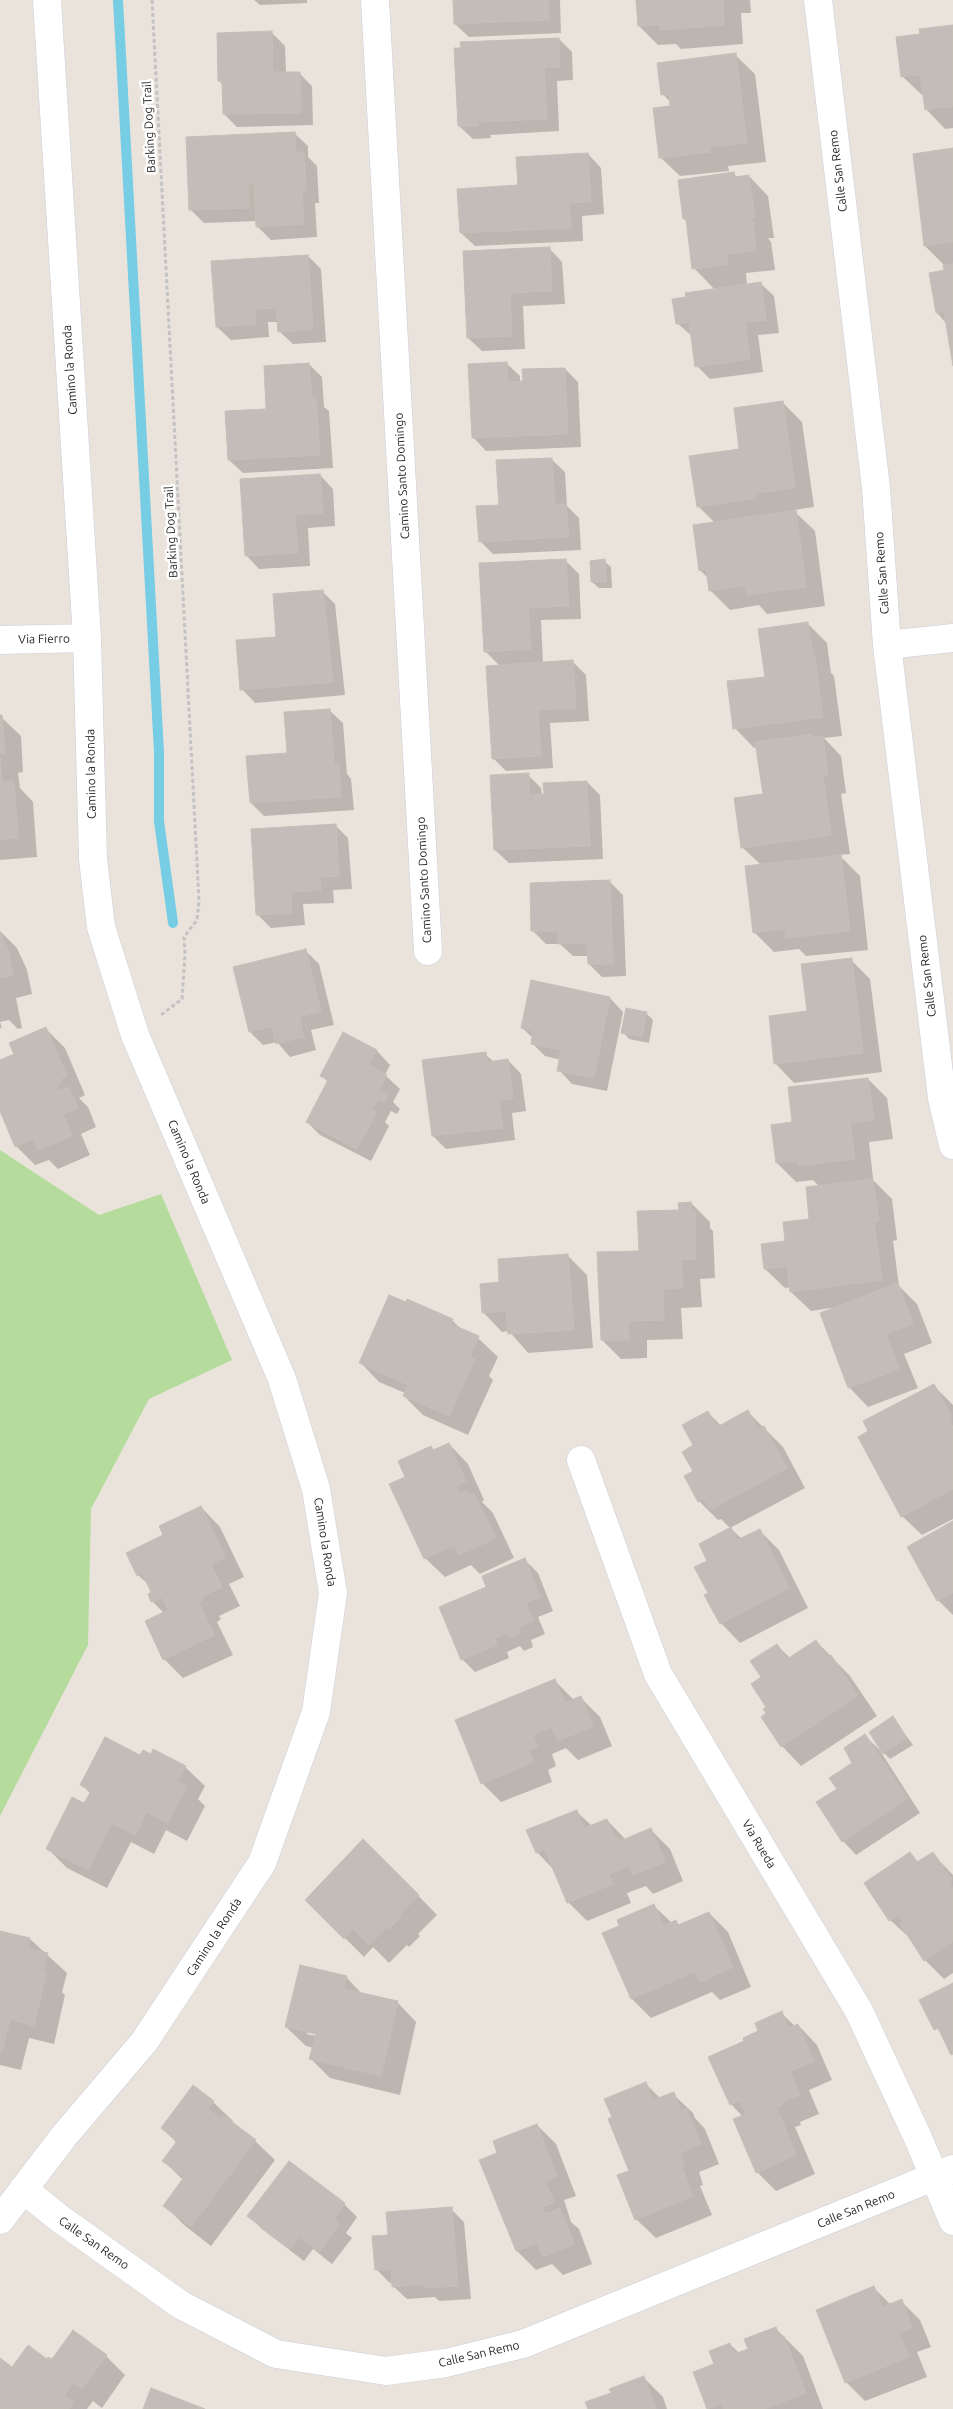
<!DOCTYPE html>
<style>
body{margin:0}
canvas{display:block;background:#eae3dc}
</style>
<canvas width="953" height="2409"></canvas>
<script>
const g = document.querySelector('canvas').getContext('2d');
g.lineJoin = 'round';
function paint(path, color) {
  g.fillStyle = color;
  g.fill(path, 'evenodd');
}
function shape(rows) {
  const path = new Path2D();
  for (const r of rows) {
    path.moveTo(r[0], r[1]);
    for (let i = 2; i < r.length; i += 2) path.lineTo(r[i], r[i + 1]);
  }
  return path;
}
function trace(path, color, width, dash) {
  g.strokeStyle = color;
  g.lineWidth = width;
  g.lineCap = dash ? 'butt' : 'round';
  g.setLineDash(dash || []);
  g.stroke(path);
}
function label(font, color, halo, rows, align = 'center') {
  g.font = font + ' Ubuntu,sans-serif';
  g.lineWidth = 5;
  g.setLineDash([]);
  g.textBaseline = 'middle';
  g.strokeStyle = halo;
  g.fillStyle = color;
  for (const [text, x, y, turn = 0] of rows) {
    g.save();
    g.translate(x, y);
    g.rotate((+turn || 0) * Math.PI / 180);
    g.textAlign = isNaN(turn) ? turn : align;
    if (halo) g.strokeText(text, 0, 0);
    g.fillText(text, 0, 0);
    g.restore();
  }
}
paint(shape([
 [0,1150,99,1215,161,1194,232,1360,149,1399,91,1509,88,1645,0,1816]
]), '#b5dc9c');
paint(shape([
 [254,0,307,0,307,3,260,5],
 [454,0,560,0,561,33,469,37,455,24],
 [637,0,750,0,751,13,741,13,743,44,681,49,676,44,658,45,639,26],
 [953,26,953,128,945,129,926,109,924,95,922,95,902,76,922,35],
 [272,33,285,46,286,73,299,73,312,86,313,125,237,127,224,114,223,85,219,81],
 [559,39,572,52,573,80,557,81,559,131,490,135,491,138,473,139,459,126],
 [735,55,755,74,766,162,728,166,729,171,680,176,660,157,671,107,671,103,663,94],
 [294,133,308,146,308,157,317,166,319,203,315,203,317,237,271,240,257,226,257,221,204,223,191,210],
 [953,150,953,360,947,324,937,313,945,266,925,246,915,155],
 [588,154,601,168,604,214,582,216,583,241,475,246,461,233,519,187],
 [734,174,738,178,749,176,768,196,774,238,768,238,771,242,775,270,746,273,747,285,760,283,774,296,779,333,758,335,763,372,710,379,697,366,692,336,677,323,715,290,694,268,688,222,684,219],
 [549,248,562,262,565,304,523,306,525,349,482,351,468,338],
 [308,256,321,269,326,342,293,344,279,331,278,322,268,322,269,337,231,340,217,327],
 [506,363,520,376,520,383,565,369,578,382,581,447,486,451,473,437],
 [309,364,322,377,324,407,329,411,333,468,243,473,229,460,268,411],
 [782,402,802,422,814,507,793,510,815,531,825,606,767,614,759,605,730,610,710,590,709,579,700,570,715,523,698,506,741,450],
 [551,459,565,472,567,506,579,518,581,550,493,554,480,541,501,506],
 [320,475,333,489,335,526,308,528,310,566,259,569,246,555],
 [566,561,579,574,581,619,541,620,543,663,573,662,586,675,589,721,550,723,553,768,506,771,493,758,500,666,485,651],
 [604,561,611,567,612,588,599,588,592,582],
 [322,591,335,604,345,695,255,703,242,689],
 [808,624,827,643,831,673,834,676,842,736,824,738,841,756,846,793,841,794,850,854,839,855,860,876,868,950,806,956,799,949,774,952,754,932,761,865,742,847,764,795,757,747,754,748,735,728,767,678],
 [329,710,343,723,347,774,351,779,354,810,264,816,251,803],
 [0,716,21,736,23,772,18,773,20,788,33,802,37,857,0,860],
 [528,775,541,788,542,796,587,782,600,795,603,859,509,863,495,850],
 [335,825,348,838,352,889,333,890,334,903,303,904,305,925,271,928,258,915],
 [609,881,623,895,626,976,602,977,589,964,588,956,573,956,560,944,546,944,533,931],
 [0,931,17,948,27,970,32,994,16,998,22,1028,18,1029,9,1020,0,1022,2,1028,0,1028],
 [306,951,319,964,334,1025,311,1030,316,1050,290,1057,277,1042,263,1045,250,1032],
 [851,960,870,979,882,1072,794,1083,775,1063,808,1012],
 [610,998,623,1012,607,1091,572,1084,559,1070,561,1060,545,1056,532,1043,533,1038,522,1028],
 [627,1009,647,1014,653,1020,649,1043,629,1039,623,1032],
 [46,1029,65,1048,85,1095,79,1098,88,1107,96,1127,81,1134,90,1155,58,1169,49,1160,35,1165,16,1146,0,1108,0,1061,16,1055],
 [343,1034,377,1051,390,1065,385,1075,400,1089,393,1102,400,1109,397,1114,391,1111,385,1122,389,1126,371,1161,320,1135,307,1122,328,1082,322,1076],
 [485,1054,494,1062,508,1060,521,1074,526,1111,512,1113,515,1140,446,1149,433,1136],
 [868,1079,887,1098,893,1139,869,1142,873,1178,871,1178,892,1199,897,1240,893,1241,899,1286,917,1304,932,1343,904,1354,918,1388,868,1407,849,1387,831,1308,811,1311,791,1292,791,1287,785,1288,765,1269,786,1242,811,1220,820,1187,813,1180,796,1182,777,1163,794,1123],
 [691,1203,710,1222,710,1228,713,1231,715,1278,700,1279,702,1307,681,1308,683,1339,647,1340,647,1358,621,1359,602,1340,680,1211],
 [568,1256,587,1275,593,1348,528,1353,509,1331,502,1332,483,1312,501,1284],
 [452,1320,462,1330,478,1338,498,1357,489,1376,493,1380,468,1435,423,1415,404,1396,405,1393,379,1382,360,1362],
 [933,1385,953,1405,953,1519,922,1535,902,1516],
 [708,1412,721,1426,748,1412,783,1447,805,1488,730,1528,742,1539,759,1530,779,1550,808,1608,740,1643,721,1623,709,1593,709,1562,731,1529,721,1519,718,1520,699,1501,695,1472,695,1446],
 [449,1444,468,1464,484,1500,482,1502,493,1513,514,1558,480,1574,471,1565,445,1577,425,1558,407,1477,431,1447,434,1451],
 [201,1507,220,1527,244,1577,229,1584,240,1606,219,1616,221,1619,217,1622,233,1655,183,1678,164,1659,164,1613,153,1602,149,1595,153,1593,150,1586,138,1575,165,1535],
 [953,1522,953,1615,938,1600,908,1548],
 [524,1559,538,1573,553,1611,538,1617,545,1634,531,1640,533,1647,524,1651,520,1646,507,1652,509,1658,475,1672,462,1659,488,1588],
 [816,1641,850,1676,877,1716,801,1766,782,1746,762,1717,767,1714,768,1707,762,1678,777,1645,790,1658],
 [555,1681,574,1700,581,1698,600,1717,612,1746,578,1760,566,1748,552,1754,556,1766,548,1770,552,1782,501,1802,482,1783],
 [893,1718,913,1745,890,1759,883,1752],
 [865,1736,879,1749,920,1813,856,1855,843,1841,818,1803,838,1789,854,1763],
 [141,1757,185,1767,205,1786,198,1799,205,1806,187,1841,166,1830,154,1854,131,1842,107,1888,67,1868,48,1849,85,1805,91,1794,82,1785],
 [576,1811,592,1826,607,1820,626,1840,651,1830,670,1849,683,1881,653,1894,646,1886,627,1893,631,1903,587,1921,568,1902,555,1871,537,1852],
 [364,1840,437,1915,418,1934,420,1936,409,1947,407,1945,389,1963,373,1947,364,1957,307,1900],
 [910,1853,919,1863,932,1853,953,1875,953,1973,944,1979,925,1960,911,1939,890,1920,866,1883],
 [654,1906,672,1923,676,1922,680,1926,709,1913,728,1932,751,1987,720,2000,712,1992,651,2018,632,1999,621,1926],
 [0,1932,30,1939,67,1973,62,1992,65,1995,54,2044,29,2038,21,2070,0,2065],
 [346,1977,363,1995,397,2002,416,2022,400,2095,330,2078,311,2059,314,2048,306,2046,286,2027],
 [307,2031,322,2035,321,2037,307,2034],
 [781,2013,795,2026,798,2025,817,2045,832,2080,809,2090,819,2114,800,2122,801,2125,795,2127,815,2174,776,2191,757,2172,743,2117,731,2104,746,2042],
 [646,2084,661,2099,673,2094,693,2113,695,2118,705,2129,719,2164,699,2172,703,2185,700,2186,712,2215,656,2238,636,2219,631,2172,613,2118],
 [193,2086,213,2102,233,2121,231,2123,255,2141,275,2160,211,2246,184,2225,165,2206,184,2181,164,2161,177,2143,162,2128],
 [537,2125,556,2144,576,2196,564,2200,571,2222,579,2229,592,2264,563,2275,552,2264,536,2270,517,2251,499,2154],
 [344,2204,357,2217,346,2233,352,2238,332,2264,313,2249,304,2261,262,2229,249,2216],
 [451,2209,464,2222,471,2299,439,2301,435,2297,407,2299,393,2286,393,2282,390,2283,376,2269,389,2236],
 [874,2288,891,2305,901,2301,920,2320,931,2347,917,2352,927,2377,865,2401,846,2382],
 [776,2329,803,2356,823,2409,708,2409,694,2373,716,2365,730,2344,739,2353,749,2349],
 [106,2356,125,2375,102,2408,93,2401,87,2409,0,2409,12,2368,47,2360],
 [644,2378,663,2397,667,2409,589,2409,612,2393]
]), '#0003');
trace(shape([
 [118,0,159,752,159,821,173,923]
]), '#76cde4', 10);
const building = shape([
 [453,0,548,0,549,20,454,24,453,0],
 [636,0,723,0,724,25,660,30,660,25,638,26,636,0],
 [953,25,953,106,925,110,920,74,901,77,896,37,920,34,919,29,953,25],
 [272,31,273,72,300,72,301,113,223,114,222,81,218,81,217,33,272,31],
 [559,38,560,67,544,68,547,119,478,122,478,126,458,126,454,48,461,48,460,42,559,38],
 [736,53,747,143,709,147,710,152,659,158,653,108,670,106,669,94,661,95,657,63,736,53],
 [295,132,296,152,304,152,306,190,302,190,304,224,256,227,254,184,248,184,249,208,189,210,186,137,295,132],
 [953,148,953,242,924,246,913,154,953,148],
 [588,153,591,202,569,203,571,228,460,233,457,189,518,185,516,157,588,153],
 [734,172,735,177,749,175,755,218,746,220,746,222,753,221,756,251,727,254,728,264,692,269,686,219,683,219,678,180,734,172],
 [550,247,552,291,510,293,512,336,467,338,463,251,550,247],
 [308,255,313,329,278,332,276,308,255,309,256,324,216,327,211,261,308,255],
 [953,264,953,366,944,312,936,313,929,273,944,270,943,265,953,264],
 [761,282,766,320,745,322,750,359,695,367,689,322,676,324,672,299,686,297,685,293,761,282],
 [507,362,508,382,523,381,522,369,565,368,568,434,472,438,468,364,507,362],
 [309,363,312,397,316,397,320,455,228,460,225,411,266,409,264,366,309,363],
 [783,401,795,488,756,493,756,498,697,507,689,456,739,449,734,408,783,401],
 [552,458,555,504,566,504,569,537,479,542,476,506,499,505,496,460,552,458],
 [320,474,323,513,295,515,298,553,245,556,240,479,320,474],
 [796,510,806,587,747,595,745,586,709,591,706,569,699,571,693,525,796,510],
 [566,559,569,606,528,608,531,649,484,652,479,563,566,559],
 [605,559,606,582,591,582,590,561,605,559],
 [323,590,333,682,240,690,236,640,276,637,273,594,323,590],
 [808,622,813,656,815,656,823,717,733,729,727,681,765,677,758,629,808,622],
 [573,660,576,708,538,710,541,756,492,759,486,666,573,660],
 [330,709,334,764,339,764,341,797,250,803,246,756,287,753,284,712,330,709],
 [0,715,2,715,5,753,0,754,0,715],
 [812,734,812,737,823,736,828,774,823,775,831,835,741,848,734,798,763,794,755,742,812,734],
 [0,757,2,782,14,781,18,838,0,840,0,757],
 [529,773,529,795,544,794,543,783,587,781,590,846,494,850,490,775,529,773],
 [336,824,339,876,320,877,321,890,291,892,292,913,256,915,251,829,336,824],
 [841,855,850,931,786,938,785,929,753,933,745,866,841,855],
 [610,880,613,964,588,964,587,943,558,944,558,931,531,931,530,883,610,880],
 [0,932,8,950,13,975,0,978,0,932],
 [306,949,321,1011,299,1017,304,1037,276,1044,272,1027,249,1032,233,967,306,949],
 [852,958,863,1053,774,1064,769,1016,807,1011,801,964,852,958],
 [531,980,610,997,594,1078,557,1071,561,1050,531,1044,533,1031,521,1028,531,980],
 [626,1008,647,1012,642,1037,621,1033,626,1008],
 [46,1027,67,1076,60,1079,61,1082,57,1084,59,1091,69,1087,78,1108,63,1114,72,1136,38,1150,33,1139,15,1147,0,1111,0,1060,14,1054,9,1043,46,1027],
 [343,1032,377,1050,369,1065,387,1075,379,1090,388,1095,384,1102,378,1099,372,1109,377,1112,357,1149,306,1122,328,1080,320,1076,343,1032],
 [486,1052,487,1062,508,1059,513,1098,499,1100,503,1128,432,1136,422,1060,486,1052],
 [868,1078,874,1120,850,1123,855,1159,798,1166,797,1161,776,1163,771,1125,792,1122,788,1087,868,1078],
 [873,1179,879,1221,874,1222,882,1280,790,1292,787,1266,764,1269,761,1244,785,1241,783,1222,809,1219,806,1187,873,1179],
 [691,1202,692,1211,695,1211,696,1259,681,1260,683,1288,663,1289,664,1320,628,1321,629,1340,601,1340,597,1252,639,1251,637,1211,679,1210,678,1203,691,1202],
 [568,1254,574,1330,508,1334,506,1311,482,1313,480,1284,499,1282,498,1259,568,1254],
 [898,1283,913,1324,886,1334,899,1369,848,1388,820,1313,898,1283],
 [389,1295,406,1302,407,1299,453,1319,451,1324,479,1336,470,1357,475,1359,449,1416,403,1396,408,1385,359,1363,389,1295],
 [934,1384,952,1418,949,1419,953,1427,953,1489,901,1517,858,1437,868,1431,863,1421,934,1384],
 [748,1410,758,1429,764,1426,787,1468,710,1510,704,1499,698,1502,684,1476,693,1471,682,1452,693,1445,682,1425,708,1411,717,1427,748,1410],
 [449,1443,466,1481,456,1486,460,1494,466,1491,468,1495,474,1493,496,1538,459,1555,455,1545,424,1559,389,1484,405,1477,398,1461,431,1446,433,1450,449,1443],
 [201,1506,225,1557,211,1564,222,1587,201,1597,203,1600,199,1602,214,1635,163,1660,145,1621,168,1610,162,1597,151,1602,148,1594,151,1592,142,1573,137,1576,126,1553,163,1535,159,1526,201,1506],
 [953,1521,953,1592,937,1601,907,1547,953,1521],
 [731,1527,737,1540,760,1529,789,1588,720,1624,704,1595,708,1593,694,1567,707,1561,699,1544,731,1527],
 [525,1558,540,1597,526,1603,533,1621,518,1627,521,1634,510,1638,508,1633,495,1638,497,1645,461,1660,439,1607,486,1587,482,1576,525,1558],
 [816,1640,828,1658,831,1655,858,1696,781,1747,761,1717,766,1713,763,1709,766,1707,751,1684,761,1677,750,1661,777,1644,787,1659,816,1640],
 [555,1679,565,1703,581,1696,593,1727,557,1741,552,1727,533,1735,538,1747,529,1750,534,1762,481,1784,455,1720,555,1679],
 [893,1716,907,1738,883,1754,869,1732,893,1716],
 [865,1734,908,1799,842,1842,816,1802,837,1789,829,1778,852,1763,844,1748,865,1734],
 [105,1737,140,1755,143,1750,151,1754,153,1749,186,1766,178,1781,187,1786,168,1823,147,1812,135,1835,111,1823,88,1870,46,1849,72,1797,84,1803,91,1791,80,1785,105,1737],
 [577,1810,584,1828,607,1819,615,1838,618,1837,620,1841,651,1828,665,1862,633,1875,629,1866,609,1874,613,1884,567,1903,545,1850,536,1853,526,1830,577,1810],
 [363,1839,419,1895,400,1914,402,1916,389,1929,387,1927,369,1945,353,1929,344,1939,305,1900,363,1839],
 [910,1852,917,1862,933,1852,952,1880,949,1882,953,1889,953,1941,924,1961,900,1924,903,1921,899,1915,889,1921,864,1883,910,1852],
 [654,1904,663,1926,676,1920,678,1925,709,1912,733,1967,700,1982,695,1972,631,1999,602,1933,619,1926,617,1920,654,1904],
 [0,1931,30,1938,28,1948,48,1953,43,1973,46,1974,34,2026,10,2019,2,2052,0,2051,0,1931],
 [300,1965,347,1976,344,1989,398,2001,381,2076,309,2059,316,2034,285,2027,300,1965],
 [953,1983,953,2054,951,2055,938,2028,934,2030,919,2000,953,1983],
 [782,2011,788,2028,798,2024,814,2061,790,2071,800,2095,781,2103,783,2105,777,2108,796,2155,756,2173,733,2119,746,2114,740,2101,730,2105,708,2057,744,2041,743,2038,758,2031,755,2023,782,2011],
 [646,2082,653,2100,674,2092,681,2111,686,2108,701,2144,680,2153,685,2166,682,2167,693,2196,635,2220,617,2175,629,2171,608,2119,612,2117,604,2099,646,2082],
 [193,2085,214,2101,208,2109,220,2118,223,2115,256,2140,191,2227,163,2206,184,2177,162,2161,177,2141,161,2128,193,2085],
 [537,2124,557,2176,545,2181,554,2202,542,2207,545,2214,560,2208,574,2244,543,2257,537,2243,516,2251,479,2160,497,2153,493,2141,537,2124],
 [289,2161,345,2203,334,2219,339,2224,319,2252,299,2237,290,2249,247,2216,289,2161],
 [452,2207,458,2286,424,2288,424,2284,392,2287,391,2269,375,2270,372,2236,388,2235,386,2212,452,2207],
 [874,2286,882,2307,902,2299,912,2328,899,2333,909,2357,845,2383,816,2310,874,2286],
 [776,2327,780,2337,784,2336,806,2393,764,2409,724,2409,722,2404,707,2409,693,2372,714,2364,709,2351,730,2343,734,2354,748,2349,744,2339,776,2327],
 [73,2330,107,2355,82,2389,73,2383,64,2395,74,2402,69,2409,0,2409,0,2358,12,2367,28,2345,47,2359,48,2357,52,2359,73,2330],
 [644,2376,656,2409,588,2409,585,2402,611,2393,609,2389,644,2376],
 [151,2388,205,2409,143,2409,151,2388]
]);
paint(building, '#c2bdb8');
trace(building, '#c5bfb5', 1);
const minor = shape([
 [375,0,428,951],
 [818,0,876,488,887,645,942,1098,953,1145],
 [0,640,87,638],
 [887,645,953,638],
 [581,1460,658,1674,859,2011,918,2138,953,2221],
 [23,2189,59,2218,181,2305,276,2354,386,2371,446,2363,523,2344,953,2169],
 [0,2220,64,2136,144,2042,262,1863,316,1712,333,1593,316,1489,282,1379,135,1035,101,927,93,859,87,638,47,0]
]);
trace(minor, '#caced9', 29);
trace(shape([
 [152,0,199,901,197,920,184,937,185,955,182,999,161,1015]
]), '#c3c3c3', 3, [4, 2.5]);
trace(minor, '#fff', 28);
label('12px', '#292929', '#fff', [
 ["Barking Dog Trail",149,127,-93],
 ["Calle San Remo",838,171,-97],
 ["Camino la Ronda",70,370,-94],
 ["Camino Santo Domingo",402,476,-93],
 ["Barking Dog Trail",171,532,-93],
 ["Calle San Remo",882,573,-94],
 ["Via Fierro",44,639,-1],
 ["Camino la Ronda",91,774,-91],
 ["Camino Santo Domingo",424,880,-93],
 ["Calle San Remo",927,976,-97],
 ["Camino la Ronda",189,1162,67],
 ["Camino la Ronda",325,1542,81],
 ["Via Rueda",759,1844,59],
 ["Camino la Ronda",214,1937,-57],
 ["Calle San Remo",856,2209,-22],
 ["Calle San Remo",94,2243,35],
 ["Calle San Remo",479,2354,-13]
]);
</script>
